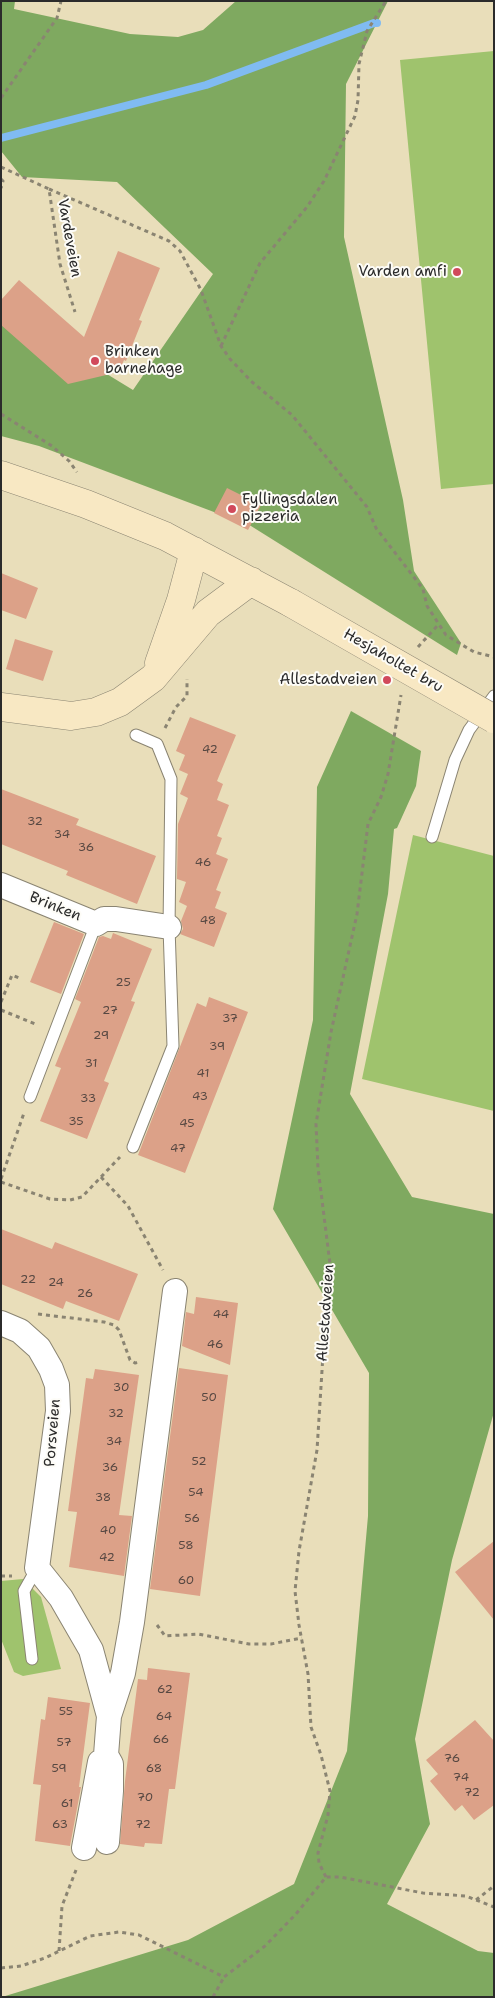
<!DOCTYPE html>
<style>
body{margin:0}
#map{position:relative;width:495px;height:1998px;overflow:hidden;background:#e9deba;font-family:"Shantell Sans",sans-serif}
canvas{display:block}
.frame{position:absolute;inset:0;border:2px solid #2b2b2b;pointer-events:none}
</style>
<div id="map">
<canvas width="495" height="1998"></canvas>
<div class="frame"></div>
</div>
<script>
const g = document.querySelector('canvas').getContext('2d');
g.lineJoin = 'round';
function paint(path, color) {
  g.fillStyle = color;
  g.fill(path, 'evenodd');
}
function shape(rows) {
  const path = new Path2D();
  for (const r of rows) {
    path.moveTo(r[0], r[1]);
    for (let i = 2; i < r.length; i += 2) path.lineTo(r[i], r[i + 1]);
  }
  return path;
}
function trace(path, color, width, dash) {
  g.strokeStyle = color;
  g.lineWidth = width;
  g.lineCap = dash ? 'butt' : 'round';
  g.setLineDash(dash || []);
  g.stroke(path);
}
function label(font, color, halo, rows, align = 'center') {
  g.font = font + ' "Shantell Sans",sans-serif';
  g.lineWidth = 4;
  g.setLineDash([]);
  g.textBaseline = 'middle';
  g.strokeStyle = halo;
  g.fillStyle = color;
  for (const [text, x, y, turn = 0] of rows) {
    g.save();
    g.translate(x, y);
    g.rotate((+turn || 0) * Math.PI / 180);
    g.textAlign = isNaN(turn) ? turn : align;
    if (halo) g.strokeText(text, 0, 0);
    g.fillText(text, 0, 0);
    g.restore();
  }
}
paint(shape([
 [494,51,494,484,441,489,400,60],
 [413,835,494,856,494,1111,362,1079],
 [23,1579,41,1597,61,1669,23,1676,14,1672,1,1639,1,1581]
]), '#9fc36d');
paint(shape([
 [1,1,15,1,14,9,130,34,178,37,203,30,236,1,388,1,346,84,344,237,403,500,414,571,461,643,457,655,251,526,39,446,1,436,1,318,15,318,133,390,213,274,117,182,22,177,1,151],
 [351,711,421,751,416,786,397,828,394,829,388,894,350,1094,412,1197,494,1214,494,1412,452,1560,415,1739,430,1824,387,1904,478,1951,494,1953,494,1997,2,1997,188,1940,294,1884,347,1751,368,1516,369,1373,273,1209,313,1020,317,787]
]), '#7fa960');
trace(shape([
 [1,138,206,85,374,23,377,23]
]), '#80bbf2', 8);
paint(shape([
 [118,251,160,268,139,320,142,321,126,361,124,360,119,372,68,384,1,325,1,300,19,280,84,337],
 [227,488,261,505,248,530,214,513],
 [1,573,38,588,26,619,1,610],
 [15,639,53,651,43,681,6,669],
 [190,717,236,735,217,781,223,784,217,800,229,805,217,836,222,838,216,854,228,859,216,890,221,892,215,908,227,913,214,947,180,934,183,929,181,921,187,906,179,902,186,882,177,879,178,824,188,798,180,794,188,774,179,770,185,755,176,751],
 [1,789,79,819,76,825,156,856,137,904,66,875,68,871,1,844],
 [54,922,84,934,61,994,30,982],
 [113,933,152,949,131,1001,135,1002,104,1081,109,1083,87,1139,40,1121,61,1068,55,1066,81,1002,75,999,99,937,103,936,111,939],
 [209,997,248,1012,185,1173,138,1155,197,1003,206,1007],
 [1,1229,52,1249,55,1242,138,1274,119,1321,66,1301,63,1309,1,1284],
 [196,1297,238,1303,230,1365,182,1346,186,1312,194,1314],
 [179,1368,228,1375,200,1596,150,1589],
 [95,1369,139,1375,119,1515,132,1516,124,1576,69,1567,77,1512,68,1511,86,1378,93,1379],
 [494,1541,494,1620,455,1572],
 [148,1668,190,1673,175,1789,169,1789,162,1844,145,1843,144,1847,120,1844,125,1781,138,1679,147,1680],
 [48,1697,90,1703,79,1787,81,1787,70,1846,35,1841,41,1785,33,1784,41,1719,45,1720],
 [475,1720,494,1741,494,1805,474,1820,462,1805,455,1811,430,1781,438,1774,426,1760]
]), '#dca188');
const service = shape([
 [432,837,455,760,469,730,494,696],
 [30,1097,96,924],
 [133,1147,173,1046,169,927,171,779,157,744,136,735],
 [32,1659,24,1591,37,1568]
]);
const minor = shape([
 [1,885,96,924,104,919,116,919,169,927],
 [1,1323,20,1331,39,1348,51,1369,57,1385,58,1411,37,1568,61,1598,91,1650,109,1716],
 [107,1842,111,1791,111,1764,106,1755,109,1716,123,1673,132,1622,175,1291],
 [84,1848,100,1762]
]);
const secondary = shape([
 [1,475,86,504,165,536,291,603],
 [159,663,181,600,194,551],
 [1,707,71,716,96,712,120,702,153,678,208,613,251,581]
]);
trace(service, '#8a8472', 13);
trace(minor, '#8a8472', 26);
trace(secondary, '#8a8472', 29);
trace(shape([
 [1,98,57,18,61,1],
 [1,167,49,189,60,264,75,312],
 [1,179,3,181,1,188],
 [49,189,169,241,180,251,201,290,221,346,230,359,252,382,292,415,354,491,367,507,376,528,423,589,427,606,446,635,474,652,494,657],
 [221,346,260,263,307,207,324,181,355,116,358,100,359,64,367,31,386,1],
 [1,414,52,446,69,461,77,472],
 [418,647,438,625],
 [165,728,176,707,187,696,187,679],
 [1,1002,12,975,19,978],
 [1,1010,38,1025],
 [101,1177,128,1206,163,1270],
 [1,1179,24,1113],
 [1,1182,50,1199,70,1200,82,1197,120,1157],
 [38,1314,104,1322,114,1325,119,1330,130,1360,135,1363,141,1362],
 [1,1576,12,1576],
 [157,1625,165,1636,198,1634,249,1644,271,1644,302,1638],
 [326,1877,319,1863,318,1853,328,1815,330,1791,321,1755,311,1727,308,1674,299,1625,295,1591,299,1551,317,1450,324,1339,331,1272,318,1168,316,1124,331,1032,357,914,368,824,381,797,388,774,401,695],
 [476,1900,494,1886],
 [59,1951,62,1906,76,1870],
 [1,1968,21,1966,45,1958,90,1936,119,1932,139,1935,224,1977,265,1946,296,1914,326,1877,340,1877,423,1893,466,1896,494,1907],
 [213,1997,224,1977]
]), '#8a8472', 3, [4, 4]);
trace(service, '#fff', 11);
trace(minor, '#fff', 24);
trace(secondary, '#f8e8c3', 28);
const secondaryBridge = shape([
 [291,603,494,719]
]);
trace(secondaryBridge, '#8a8472', 29, []);
trace(secondaryBridge, '#f8e8c3', 28);
for (const [x, y, r, color] of [
 [457,272,5,"#d1495b"],
 [95,361,5,"#d1495b"],
 [232,509,5,"#d1495b"],
 [387,680,5,"#d1495b"]
]) {
  const dot = new Path2D();
  dot.arc(x, y, r, 0, 2 * Math.PI);
  g.fillStyle = color;
  g.fill(dot);
  trace(dot, '#fdfcf7', 2);
}
label('12px', '#574842', null, [
 ["42",210,750],
 ["32",35,822],
 ["34",62,835],
 ["36",86,848],
 ["46",203,863],
 ["48",208,921],
 ["25",123,983],
 ["27",110,1011],
 ["37",230,1019],
 ["29",101,1036],
 ["39",217,1047],
 ["31",91,1064],
 ["41",203,1074],
 ["43",200,1097],
 ["33",88,1099],
 ["35",76,1122],
 ["45",187,1124],
 ["47",178,1149],
 ["22",28,1280],
 ["24",56,1283],
 ["26",85,1294],
 ["44",221,1315],
 ["46",215,1345],
 ["30",121,1388],
 ["50",209,1398],
 ["32",116,1414],
 ["34",114,1442],
 ["52",199,1462],
 ["36",110,1468],
 ["54",196,1493],
 ["38",103,1498],
 ["56",192,1519],
 ["40",108,1531],
 ["58",186,1546],
 ["42",107,1558],
 ["60",186,1581],
 ["62",165,1690],
 ["55",66,1712],
 ["64",164,1717],
 ["66",161,1740],
 ["57",64,1743],
 ["76",452,1759],
 ["59",59,1769],
 ["68",154,1769],
 ["74",461,1778],
 ["72",472,1793],
 ["70",145,1798],
 ["61",67,1804],
 ["63",60,1825],
 ["72",143,1825]
]);
label('15px', '#2b2b2b', '#fdfcf7', [
 ["Vardeveien",69,238,80],
 ["Hesjaholtet bru",393,661,30],
 ["Brinken",55,907,22],
 ["Allestadveien",326,1313,-86],
 ["Porsveien",53,1433,-85]
]);
label('15px', '#2b2b2b', '#fdfcf7', [
 ["Varden amfi",447,272],
 ["Brinken",105,352,"left"],
 ["barnehage",105,369,"left"],
 ["Fyllingsdalen",242,500,"left"],
 ["pizzeria",242,517,"left"],
 ["Allestadveien",377,680]
], 'right');
</script>
